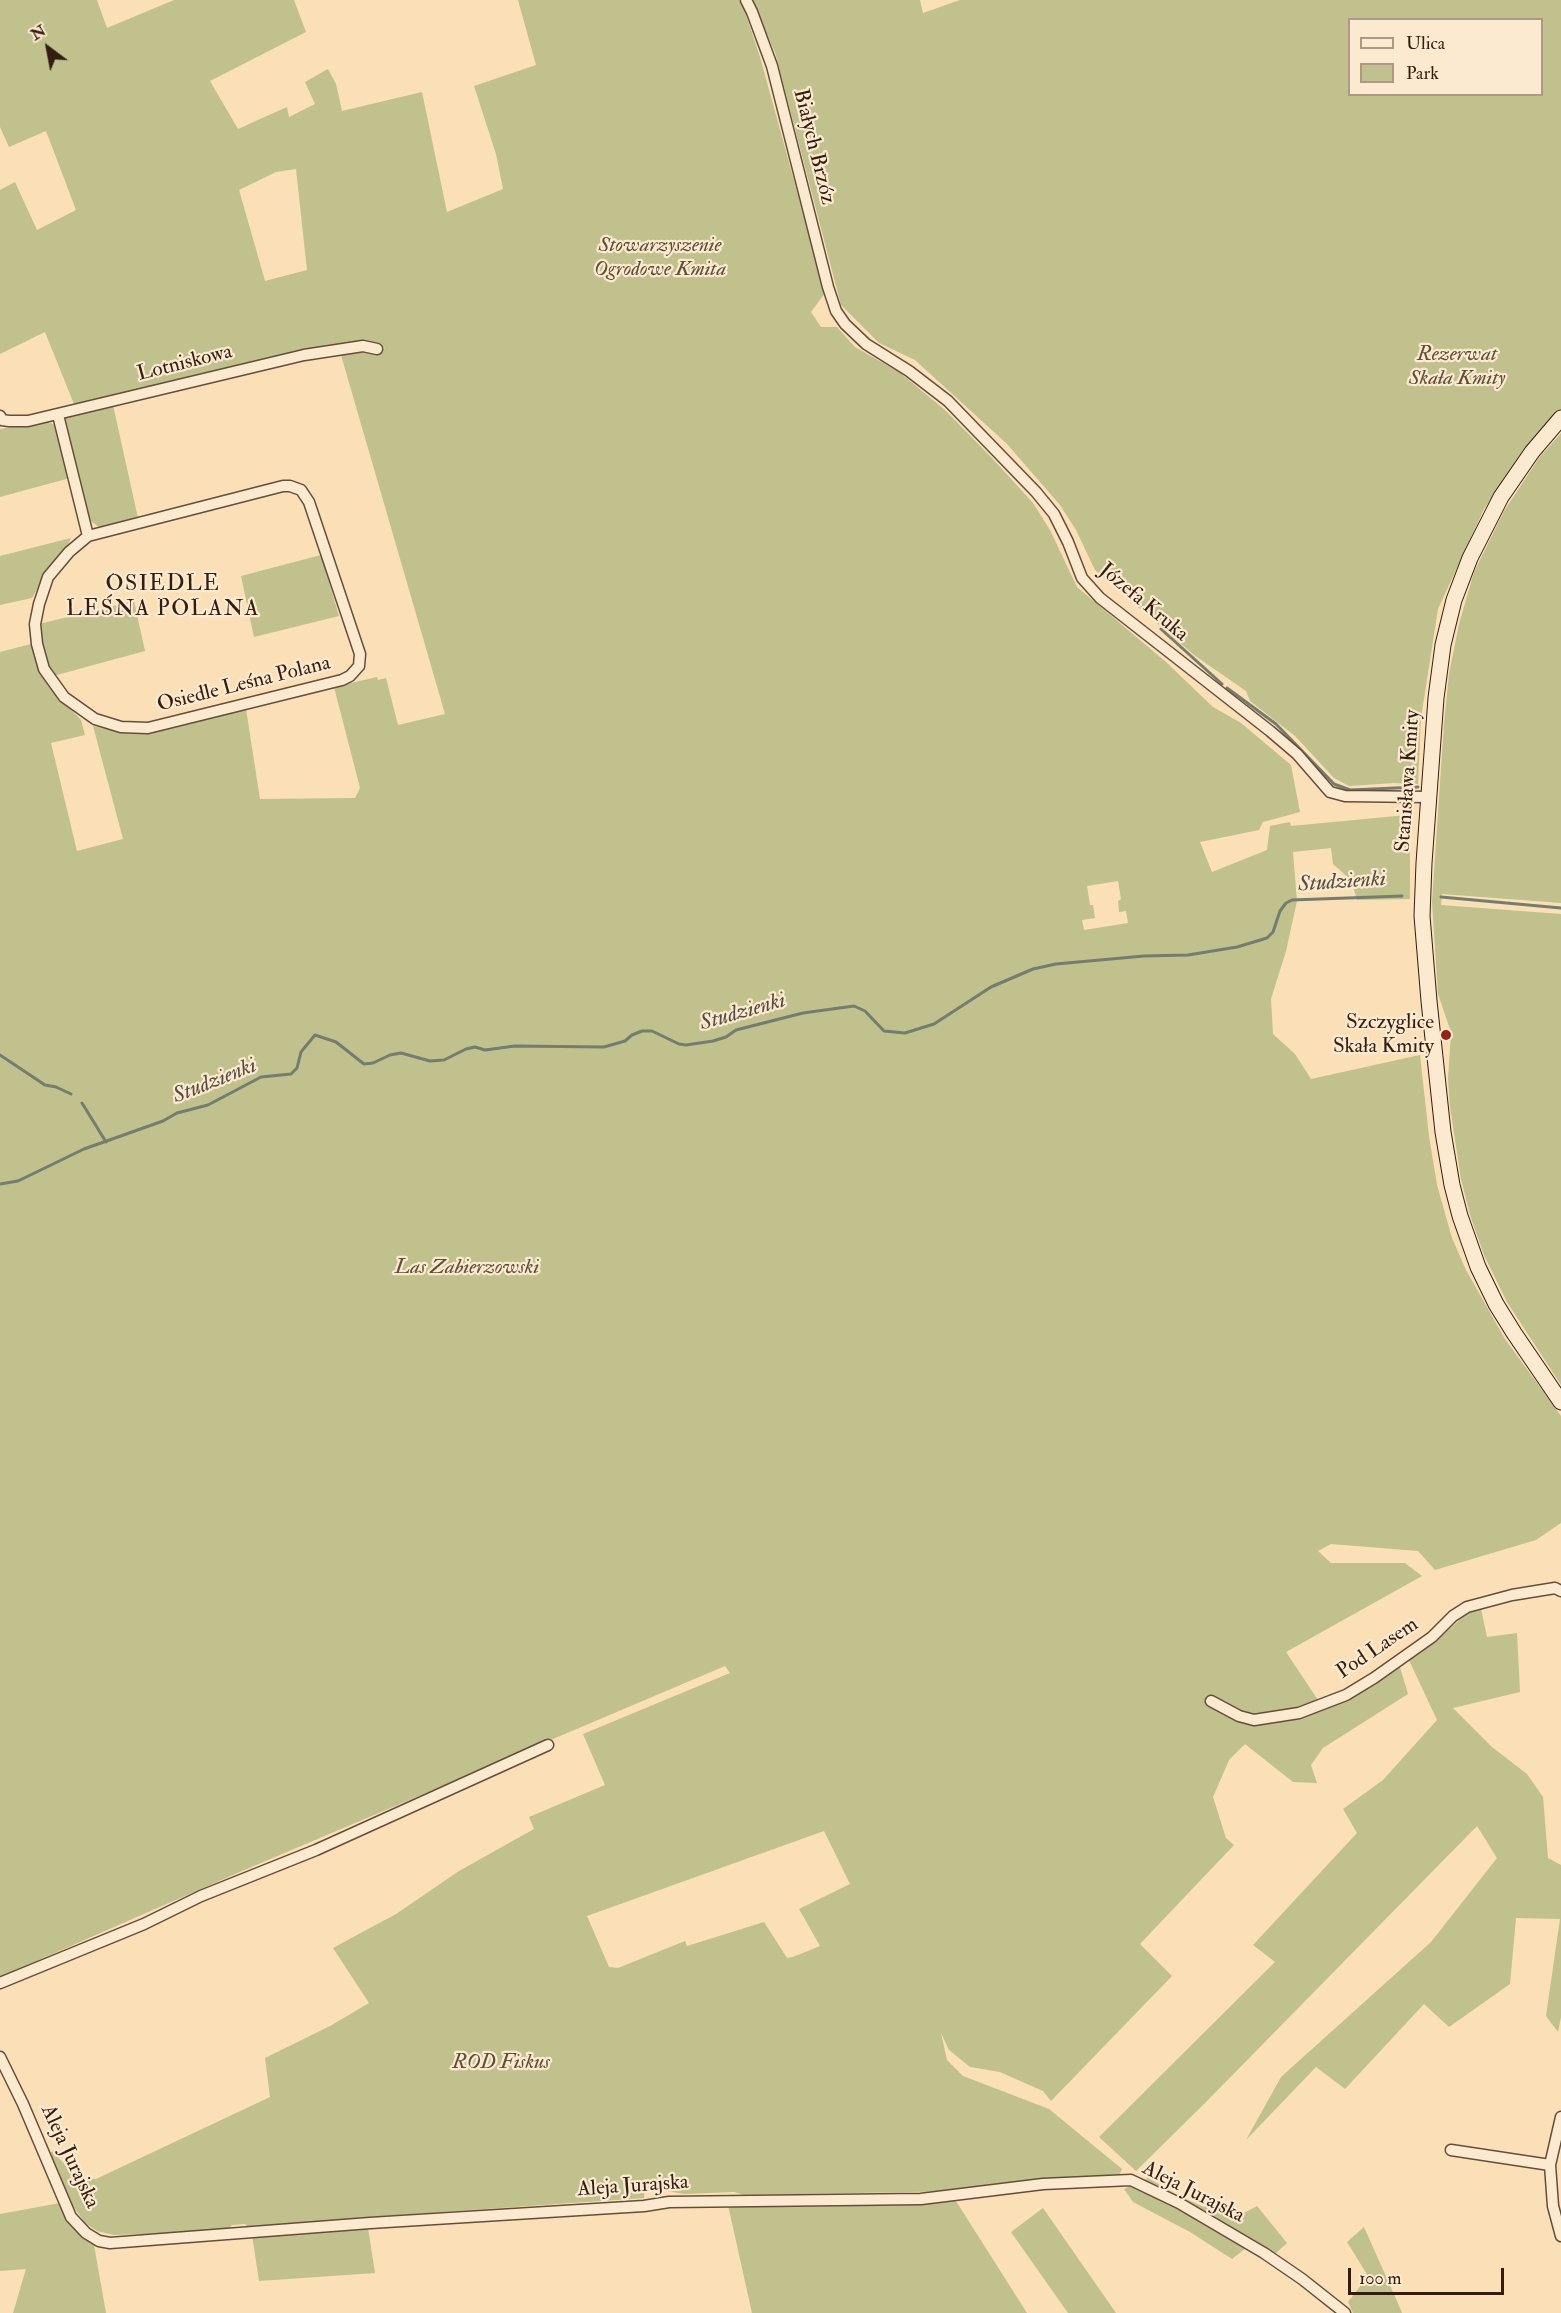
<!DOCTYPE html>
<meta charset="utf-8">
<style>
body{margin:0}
#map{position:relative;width:1561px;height:2313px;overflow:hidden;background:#fadfb7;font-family:"IM FELL Double Pica",serif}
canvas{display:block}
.legend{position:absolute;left:1348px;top:18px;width:195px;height:78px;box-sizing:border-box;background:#fcead0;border:2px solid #ac9884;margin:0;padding:8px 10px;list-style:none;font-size:18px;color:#351c12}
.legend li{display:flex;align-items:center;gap:12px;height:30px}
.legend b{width:30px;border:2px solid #ac9884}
.north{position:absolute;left:18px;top:18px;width:60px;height:60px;-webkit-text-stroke:4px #fcead0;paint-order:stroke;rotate:328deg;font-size:16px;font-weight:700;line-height:24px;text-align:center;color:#351c12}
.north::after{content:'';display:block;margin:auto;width:21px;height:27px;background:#351c12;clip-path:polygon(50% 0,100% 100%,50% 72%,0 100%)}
.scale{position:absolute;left:1348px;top:2268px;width:156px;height:27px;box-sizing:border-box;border:3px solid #351c12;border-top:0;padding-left:8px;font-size:18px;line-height:21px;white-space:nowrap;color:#351c12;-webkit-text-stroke:4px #fcead0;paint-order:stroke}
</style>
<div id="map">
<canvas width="1561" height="2313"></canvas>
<ul class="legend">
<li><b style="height:8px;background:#fcead0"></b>Ulica</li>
<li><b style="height:16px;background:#c0c18d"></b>Park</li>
</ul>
<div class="north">N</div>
<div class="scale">100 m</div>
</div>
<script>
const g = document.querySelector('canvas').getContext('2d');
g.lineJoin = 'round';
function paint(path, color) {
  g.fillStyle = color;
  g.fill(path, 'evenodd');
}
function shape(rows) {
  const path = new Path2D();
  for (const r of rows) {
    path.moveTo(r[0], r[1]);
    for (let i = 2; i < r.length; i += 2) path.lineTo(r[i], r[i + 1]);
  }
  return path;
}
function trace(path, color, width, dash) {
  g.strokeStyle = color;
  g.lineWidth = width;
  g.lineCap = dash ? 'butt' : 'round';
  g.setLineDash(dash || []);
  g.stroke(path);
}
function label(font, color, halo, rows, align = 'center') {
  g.font = font + ' "IM FELL Double Pica",serif';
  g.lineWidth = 4.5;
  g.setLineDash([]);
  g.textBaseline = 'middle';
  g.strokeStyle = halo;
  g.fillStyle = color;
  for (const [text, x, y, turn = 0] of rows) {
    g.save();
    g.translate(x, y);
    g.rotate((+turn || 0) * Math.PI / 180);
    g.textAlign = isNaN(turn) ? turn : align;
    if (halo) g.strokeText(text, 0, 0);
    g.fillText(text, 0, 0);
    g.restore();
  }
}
paint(shape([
 [0,0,97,0,107,28,174,0,294,0,306,32,210,81,238,129,287,107,289,117,315,104,305,82,328,69,336,84,342,111,422,92,447,212,503,189,496,154,474,86,536,65,518,0,739,0,743,6,760,57,825,293,811,312,821,327,837,327,855,347,899,372,945,410,992,458,1033,503,1050,530,1077,587,1166,662,1213,707,1241,723,1291,765,1300,812,1263,822,1259,830,1200,842,1212,872,1267,850,1270,826,1290,822,1291,826,1407,815,1410,836,1410,899,1357,900,1351,880,1333,864,1331,848,1293,852,1297,901,1286,951,1271,999,1273,1034,1295,1054,1311,1079,1420,1055,1429,1136,1437,1185,1452,1238,1466,1270,1505,1339,1561,1416,1561,1523,1536,1540,1435,1570,1418,1551,1331,1544,1318,1551,1331,1563,1405,1563,1422,1576,1286,1652,1320,1703,1263,1716,1245,1714,1235,1709,1230,1715,1254,1724,1298,1716,1330,1706,1376,1681,1399,1664,1408,1694,1323,1748,1311,1765,1317,1783,1293,1782,1245,1744,1229,1760,1213,1797,1226,1838,1234,1845,1140,1944,1172,1976,1051,2101,1043,2091,1000,2072,970,2067,949,2050,941,2033,947,2060,963,2076,1049,2109,1122,2169,1119,2176,1059,2179,964,2191,744,2195,734,2192,684,2194,645,2187,644,2198,355,2218,250,2229,245,2224,232,2225,227,2231,114,2235,97,2231,85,2223,68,2199,48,2158,52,2151,78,2178,96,2179,270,2097,265,2058,330,2026,369,2003,333,1948,396,1914,459,1871,534,1829,529,1817,605,1785,583,1734,730,1673,725,1666,235,1874,0,1977,0,652,31,644,37,666,49,687,81,720,85,735,51,743,77,851,123,839,93,726,120,732,149,732,246,709,260,799,355,798,360,788,334,687,377,677,378,680,386,678,398,725,445,714,341,355,366,350,376,354,385,348,374,344,319,349,185,381,74,404,45,332,0,354,0,190,15,182,37,230,76,210,46,131,9,147,0,127],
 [296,169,307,270,265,281,239,190,276,172],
 [1118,881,1121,899,1118,901,1119,912,1126,911,1128,923,1084,930,1082,920,1095,918,1093,905,1090,905,1087,886],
 [824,1831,850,1884,799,1909,820,1946,793,1957,787,1958,764,1922,687,1946,685,1941,618,1968,609,1967,587,1916],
 [751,0,920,0,923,13,960,0,1561,0,1561,409,1530,443,1484,509,1438,609,1421,718,1418,784,1394,783,1349,786,1334,778,1295,736,1250,701,1246,691,1194,655,1095,570,1076,530,1060,505,1007,444,915,360,879,343,841,305,775,52],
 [1350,20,1542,20,1542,94,1350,94],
 [113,405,138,518,99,527,88,519,64,419,66,416],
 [45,421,53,424,58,429,70,478,0,497,0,429],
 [1561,433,1561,903,1442,894,1441,905,1561,914,1561,1385,1507,1302,1484,1255,1470,1215,1461,1179,1450,1107,1448,1079,1451,1032,1438,994,1432,902,1444,723,1449,674,1459,624,1474,572,1504,511,1539,458],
 [71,538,66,549,52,563,32,598,0,605,0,556],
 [321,555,339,616,254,637,241,576],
 [134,601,145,651,53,676,42,650,39,624],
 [1481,1609,1487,1637,1517,1633,1520,1692,1453,1708,1492,1747,1527,1774,1543,1797,1548,1858,1561,1865,1561,2017,1558,2032,1546,2016,1560,1919,1516,1918,1510,1984,1449,2027,1424,2004,1345,2089,1316,2067,1246,2140,1281,2077,1431,1942,1497,1858,1477,1826,1205,2103,1136,2171,1099,2137,1275,1962,1253,1945,1357,1833,1343,1809,1383,1780,1437,1720,1408,1658,1443,1635,1467,1613],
 [1148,2178,1181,2197,1204,2207,1216,2200,1244,2213,1257,2206,1287,2243,1275,2254,1266,2258,1246,2248,1232,2259,1190,2232,1133,2202,1124,2189],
 [954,2198,1027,2313,752,2313,728,2205,774,2204,787,2207,908,2205],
 [60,2203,70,2221,94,2245,106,2313,13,2313,26,2269,0,2271,0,2214],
 [1043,2208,1116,2313,1068,2313,1011,2232],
 [1364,2227,1393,2292,1402,2313,1353,2313,1348,2302,1368,2276,1347,2242],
 [368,2228,375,2273,259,2281,252,2235]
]), '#c0c18d');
trace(shape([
 [1161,629,1222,684],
 [1227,688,1276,724,1334,784,1350,790,1418,787],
 [1441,897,1561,908],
 [0,1055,45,1085,56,1087,71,1094],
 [82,1103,106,1142],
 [0,1184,18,1181,84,1149,163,1121,177,1113,208,1105,261,1077,291,1074,297,1068,301,1052,315,1035,336,1042,364,1064,373,1063,390,1055,401,1053,430,1061,444,1060,466,1049,475,1047,485,1050,515,1046,604,1047,625,1041,632,1035,642,1031,652,1031,679,1044,686,1045,713,1041,726,1037,736,1030,803,1013,854,1006,865,1011,884,1031,905,1033,934,1024,991,987,1033,969,1056,964,1144,956,1188,955,1237,947,1267,938,1273,932,1280,911,1286,903,1292,900,1402,896]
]), '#747d6f', 3);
const minor = shape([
 [746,0,752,12,772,66,828,287,836,311,845,324,866,344,909,371,948,401,1036,492,1054,514,1068,542,1082,578,1100,598,1270,731,1297,754,1330,792,1345,796,1428,797],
 [58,415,88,536],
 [0,416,2,420,9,421,28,421,304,355,363,346,377,349],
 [283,486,290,486,301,490,309,502,360,654,359,666,350,676,342,680,148,728,121,727,95,719,64,697,44,669,37,644,35,624,39,604,48,577,69,552,88,536,283,486],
 [1211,1701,1239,1716,1254,1720,1299,1713,1346,1695,1374,1678,1432,1637,1453,1616,1467,1607,1512,1595,1555,1588,1561,1591],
 [0,1983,144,1924,201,1896,316,1850,548,1745],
 [0,2057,23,2104,71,2217,86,2233,99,2241,110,2243,370,2223,644,2206,669,2202,921,2199,1043,2184,1131,2180,1179,2203,1264,2253,1302,2279,1345,2313],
 [1561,2117,1550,2165,1553,2206,1561,2236],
 [1451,2150,1550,2165]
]);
const secondary = shape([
 [1561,418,1532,452,1501,497,1470,558,1454,600,1443,645,1436,698,1424,863,1422,916,1429,1001,1443,1132,1452,1185,1460,1216,1478,1267,1496,1304,1514,1333,1561,1402]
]);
trace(minor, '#664d3b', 13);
trace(secondary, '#351c12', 17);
trace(minor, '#fcead0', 10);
trace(secondary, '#fcead0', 15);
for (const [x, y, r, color] of [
 [1446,1035,6,"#8f2418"]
]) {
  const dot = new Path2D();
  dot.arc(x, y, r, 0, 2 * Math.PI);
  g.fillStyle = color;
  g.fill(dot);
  trace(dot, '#fcead0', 2);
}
label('21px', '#351c12', '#fcead0', [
 ["Białych Brzóz",813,147,76],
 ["Lotniskowa",185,364,-14],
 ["Józefa Kruka",1143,603,40],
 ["Osiedle Leśna Polana",244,685,-14],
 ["Stanisława Kmity",1409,781,-86],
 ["Pod Lasem",1378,1649,-34],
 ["Aleja Jurajska",69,2157,65],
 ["Aleja Jurajska",633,2187,-4],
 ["Aleja Jurajska",1193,2193,27]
]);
label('italic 21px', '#5f4e37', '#fcead0', [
 ["Stowarzyszenie",660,246],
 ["Ogrodowe Kmita",660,270],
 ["Rezerwat",1457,355],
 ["Skała Kmity",1457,379],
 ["Las Zabierzowski",467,1268],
 ["ROD Fiskus",501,2063]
]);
label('21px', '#351c12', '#fcead0', [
 ["Szczyglice",1434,1023],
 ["Skała Kmity",1434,1047]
], 'right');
g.letterSpacing = '1.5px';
label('22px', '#351c12', '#fcead0', [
 ["OSIEDLE",163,585],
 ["LEŚNA POLANA",163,610]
]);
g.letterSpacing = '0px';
label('italic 22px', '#544c40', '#fcead0', [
 ["Studzienki",1342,883,-4],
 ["Studzienki",743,1013,-16],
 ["Studzienki",215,1082,-22]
]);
</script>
